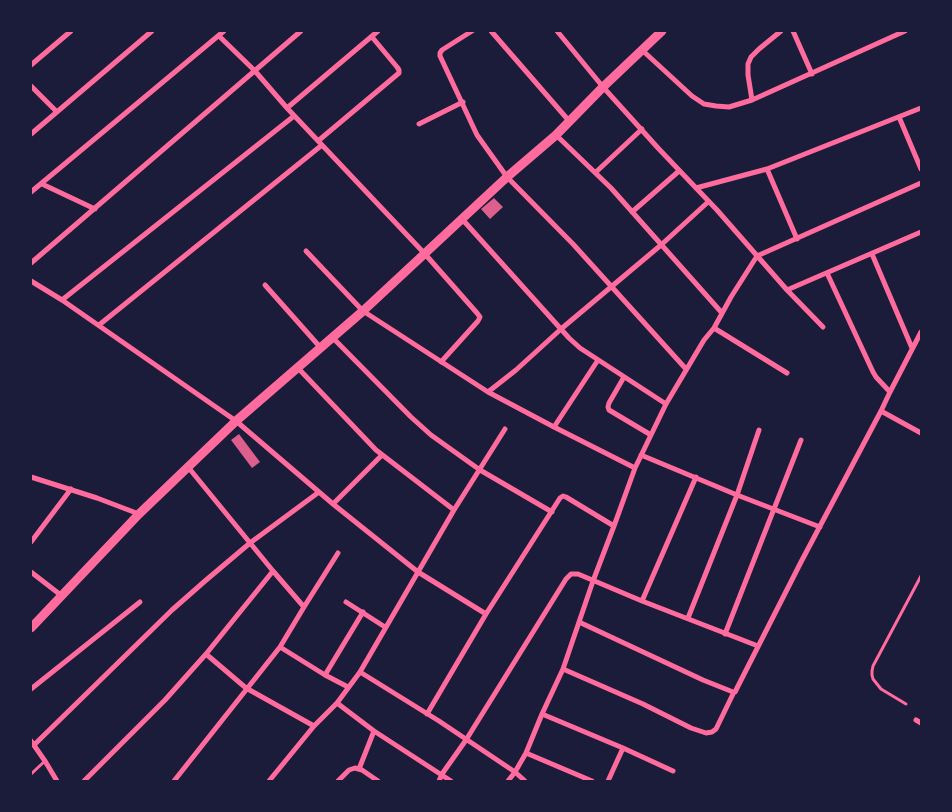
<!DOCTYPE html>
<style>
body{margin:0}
#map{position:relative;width:952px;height:812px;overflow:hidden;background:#1b1b3a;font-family:"Alegreya Sans",sans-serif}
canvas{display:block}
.frame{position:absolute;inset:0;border:32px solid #1b1b3a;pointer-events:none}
</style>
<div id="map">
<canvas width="952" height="812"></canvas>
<div class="frame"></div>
</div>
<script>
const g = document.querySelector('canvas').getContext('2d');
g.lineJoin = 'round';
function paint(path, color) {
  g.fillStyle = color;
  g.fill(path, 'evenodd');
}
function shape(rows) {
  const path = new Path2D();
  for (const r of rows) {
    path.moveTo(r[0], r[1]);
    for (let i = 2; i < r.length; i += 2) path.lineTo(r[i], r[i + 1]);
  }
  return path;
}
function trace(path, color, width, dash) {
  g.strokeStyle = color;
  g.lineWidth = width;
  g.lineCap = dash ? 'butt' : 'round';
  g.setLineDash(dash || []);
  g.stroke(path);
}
paint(shape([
 [494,198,503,207,490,219,481,209],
 [239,434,260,462,252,468,231,440]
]), '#dd5f8e');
trace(shape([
 [906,704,881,689,873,679,872,675,872,671,873,666,921,576],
 [31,774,45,761]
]), '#ff6b9d', 3);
trace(shape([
 [472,31,442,50,440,53,440,56,477,135,507,177,573,244,686,369],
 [491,31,570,122],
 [557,31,603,87,658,148,717,210,787,290,823,327],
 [793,31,812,74],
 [219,36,255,71,287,108,425,254,477,313,480,317,478,321,441,362],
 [642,50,692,96,704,104,716,106,729,107,752,100,905,31],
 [31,65,71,31],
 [31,86,57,112],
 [752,100,748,75,748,64,751,57,759,49,781,31],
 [287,108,378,31],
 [899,117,921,169],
 [419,124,463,102],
 [31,134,152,31],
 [556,135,611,188,722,313],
 [318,141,399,73,399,70,397,67,372,37],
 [767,169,797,239],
 [596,172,642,129],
 [42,184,95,209],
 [696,188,767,169,921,108],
 [31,192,224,31],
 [632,212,679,171],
 [462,219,569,338,580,348,666,404],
 [306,251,363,311,488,392,554,427,635,468],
 [872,254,912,348],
 [31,263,301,31],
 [827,273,873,372,876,377,890,392],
 [31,281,62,300,236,421,333,504,418,572,486,614],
 [265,285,320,347],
 [787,290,921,232],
 [62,300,294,116],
 [99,325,322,145],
 [714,328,787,373],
 [332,337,411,417,431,435,480,470,552,512],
 [297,367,376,450,454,510],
 [624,377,609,403,608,407,609,410,651,435],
 [488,392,516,370,561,329,661,245,708,202],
 [881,411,921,433],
 [554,427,598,360],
 [641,455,737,495,820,527],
 [188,467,273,571,304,607],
 [31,477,97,498,139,514],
 [333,504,382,455],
 [31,542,71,489],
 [31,572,62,596],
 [642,601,696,477],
 [346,602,385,627],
 [688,618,737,495,759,430],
 [579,622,703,680,733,692,735,692,801,562,881,411,890,392,921,332],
 [725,634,801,440],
 [280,647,325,675,348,687],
 [206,654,246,688,314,726],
 [563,669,643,704,691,728,706,733,712,732,716,729,734,692],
 [360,672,439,721,515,772,525,781],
 [325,675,363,612],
 [31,689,140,602],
 [337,703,374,731,451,781],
 [427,714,486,614,560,498,563,496,566,497,614,526],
 [542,714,623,748,673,771],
 [916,720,921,723],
 [31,741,45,761,57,781],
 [34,745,172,610,205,581,250,543,319,492],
 [526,753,592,781],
 [359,769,374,731],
 [84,781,165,700,206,654,273,571],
 [174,781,280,647,304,607,338,553],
 [269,781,314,726,337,703,360,672,454,510,505,429],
 [338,781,349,770,355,768,362,770,378,781],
 [439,781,442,774,466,740,566,579,571,574,578,574,642,601,758,646],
 [508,781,515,772,526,753,542,714,563,669,593,581,614,526,635,468,666,404,704,340,714,328,731,297,757,256,921,183],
 [608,781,623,748]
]), '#ff6b9d', 5);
trace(shape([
 [31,628,139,514,188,467,236,421,363,311,507,177,556,135,603,87,662,31]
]), '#ff6b9d', 9);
</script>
